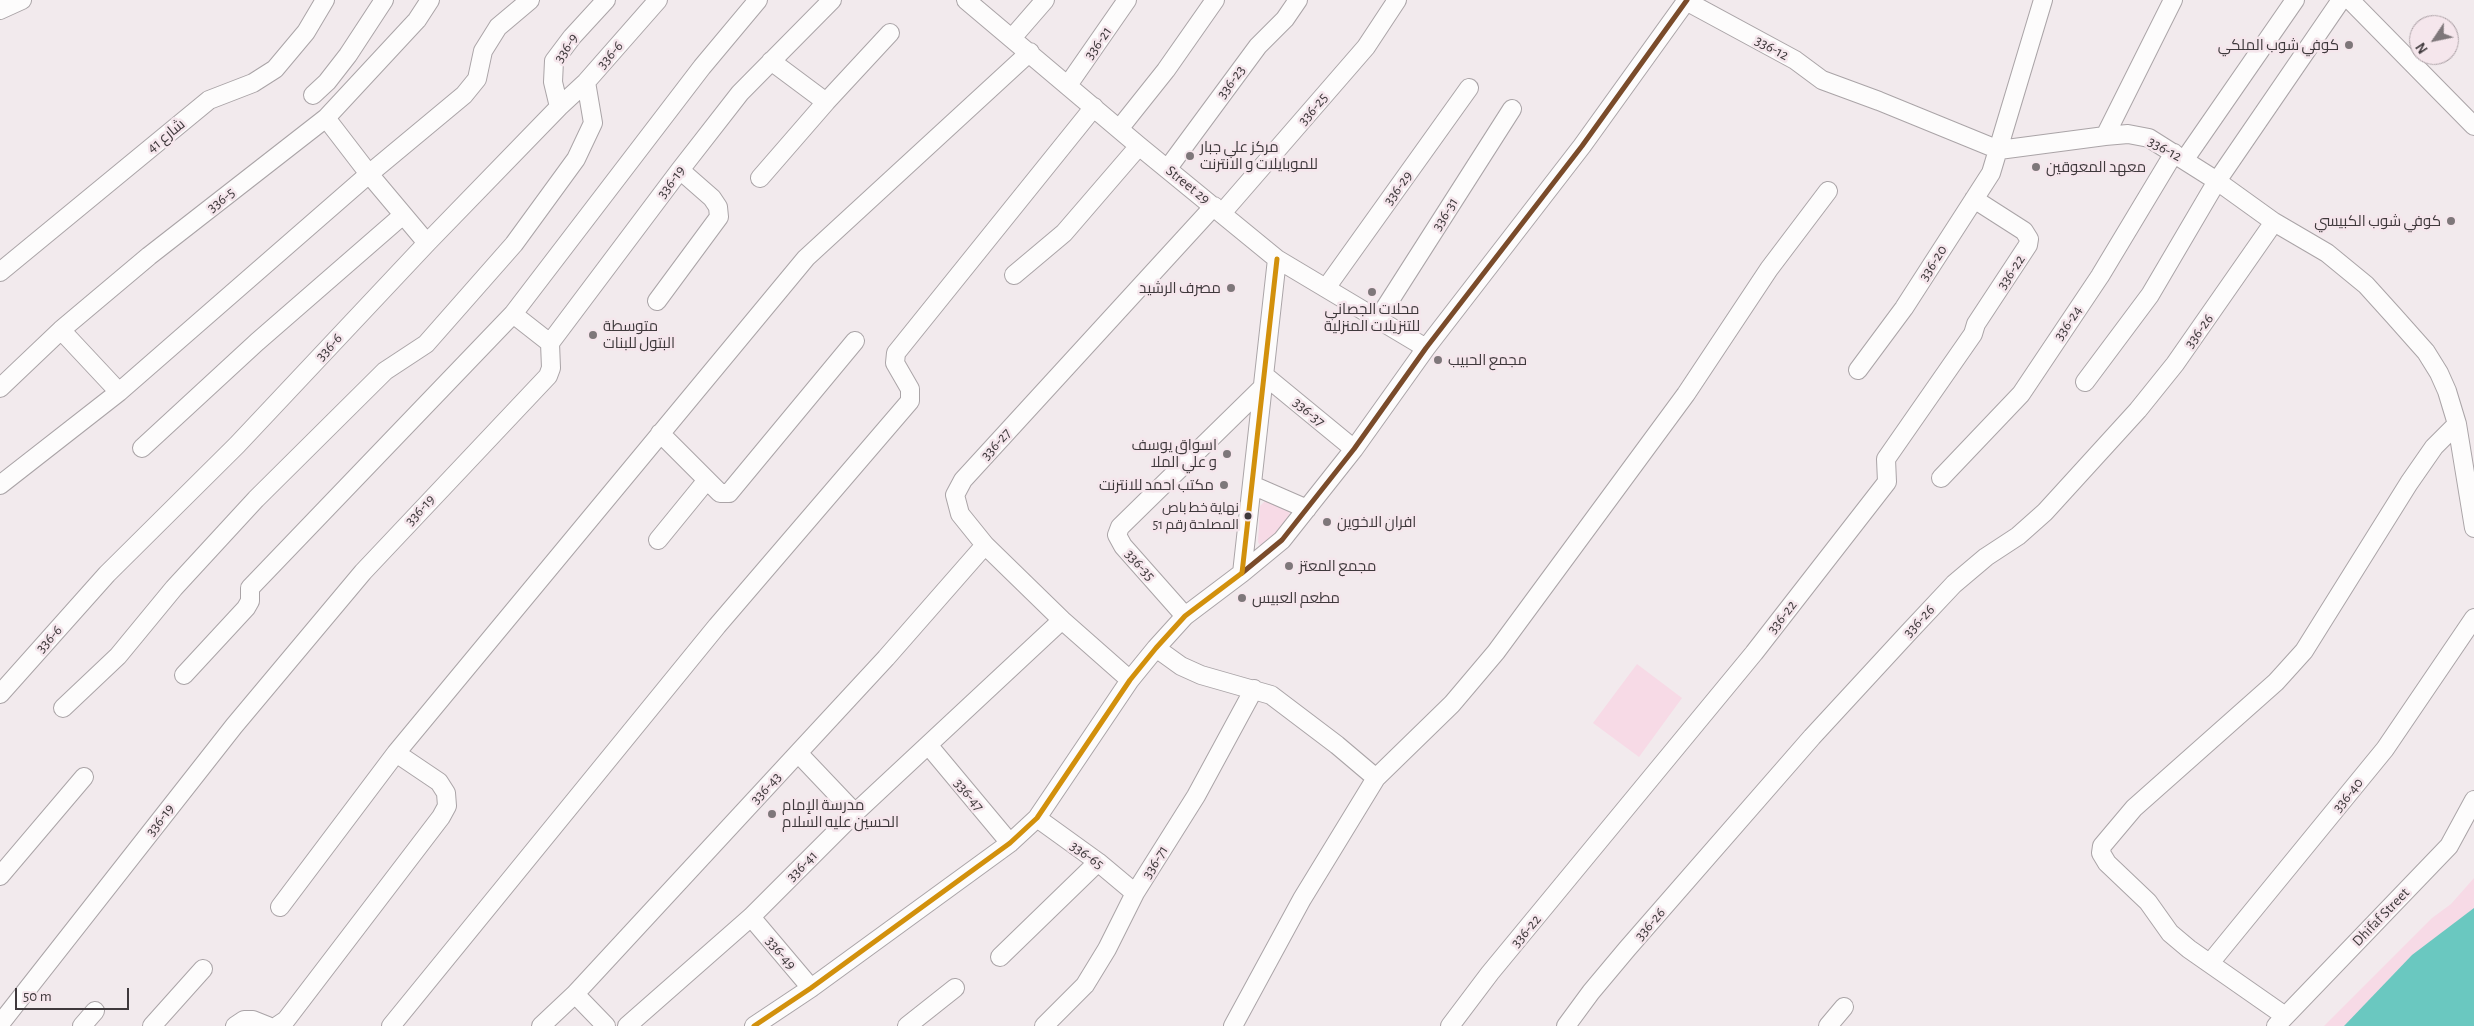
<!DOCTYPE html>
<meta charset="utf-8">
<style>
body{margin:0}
#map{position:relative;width:2474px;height:1026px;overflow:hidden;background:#f2eaed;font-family:"Alegreya Sans",sans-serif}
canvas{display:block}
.north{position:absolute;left:2409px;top:15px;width:50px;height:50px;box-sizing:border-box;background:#f5e6ec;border:1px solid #aca1a6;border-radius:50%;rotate:236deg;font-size:14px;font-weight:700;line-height:20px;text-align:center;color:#3f393c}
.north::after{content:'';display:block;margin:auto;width:18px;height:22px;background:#7e777a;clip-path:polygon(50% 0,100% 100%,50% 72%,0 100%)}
.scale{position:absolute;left:15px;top:988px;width:114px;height:22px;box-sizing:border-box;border:2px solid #3f393c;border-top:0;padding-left:6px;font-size:15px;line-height:18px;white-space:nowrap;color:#3f393c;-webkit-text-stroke:4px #f5e6ec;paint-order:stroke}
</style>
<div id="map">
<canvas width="2474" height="1026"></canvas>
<div class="north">N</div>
<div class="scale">50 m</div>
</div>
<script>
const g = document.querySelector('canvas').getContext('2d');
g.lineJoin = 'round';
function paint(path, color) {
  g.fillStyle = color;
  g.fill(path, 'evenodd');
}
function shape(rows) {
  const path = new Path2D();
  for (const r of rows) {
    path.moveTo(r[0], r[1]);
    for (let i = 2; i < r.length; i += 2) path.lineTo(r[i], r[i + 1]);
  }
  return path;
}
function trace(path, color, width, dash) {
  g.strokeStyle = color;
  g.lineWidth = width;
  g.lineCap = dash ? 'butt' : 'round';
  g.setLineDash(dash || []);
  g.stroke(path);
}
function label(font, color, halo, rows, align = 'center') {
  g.font = font + ' "Alegreya Sans",Cairo,sans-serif';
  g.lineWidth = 5;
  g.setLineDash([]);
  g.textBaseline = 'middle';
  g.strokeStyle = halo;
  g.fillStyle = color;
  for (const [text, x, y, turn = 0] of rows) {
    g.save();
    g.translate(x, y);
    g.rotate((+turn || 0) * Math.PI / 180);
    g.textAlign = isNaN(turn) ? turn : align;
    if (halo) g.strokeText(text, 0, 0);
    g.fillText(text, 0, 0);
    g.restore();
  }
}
paint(shape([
 [1266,500,1289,510,1290,516,1268,546,1262,548,1258,542,1260,506],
 [1637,664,1682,698,1639,757,1593,723],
 [2474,878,2474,937,2381,1026,2324,1026,2432,918,2451,904]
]), '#f7dae6');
paint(shape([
 [2474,908,2474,1026,2344,1026,2412,955]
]), '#6ac8c0');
const minor = shape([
 [966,0,1139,146,1277,259,1426,348],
 [2350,0,2474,126],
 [1686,1,1795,60,1822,80,1879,101,1999,150,2105,136,2128,134,2149,138,2217,181,2274,222,2327,253,2366,285,2394,316,2426,352,2439,373,2447,391,2457,424,2474,528],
 [0,10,22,0],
 [1012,38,1045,0],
 [771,61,826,102],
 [1068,85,1127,0],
 [313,95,327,82,348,55,384,0],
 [559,107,553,82,554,61,572,37,606,0],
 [326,118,369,174,427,243],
 [1119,129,1166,70,1215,0],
 [2105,136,2173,0],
 [2185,159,2295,0],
 [1168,168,1258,46,1285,19,1298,0],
 [760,178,826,102,890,33],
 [1222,213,1366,47,1397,0],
 [0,272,209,100,253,83,275,69,306,32,325,0],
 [1014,275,1064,233,1139,146],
 [1326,288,1469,88],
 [657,301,719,217,718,207,712,198,680,170],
 [513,314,550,343],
 [1378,319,1512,109],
 [61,330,119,392],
 [1858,370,1904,308,1991,173,2043,0],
 [1264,375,1354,449],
 [2085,382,2150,295,2217,181,2341,0],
 [0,388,61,330,149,256,326,118,417,20,430,0],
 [660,433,720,493,729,493,855,341],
 [142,448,257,342,403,215],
 [1941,478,2021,394,2100,276,2174,153],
 [0,485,119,392,369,174,464,95,477,79,483,51,498,27,530,0],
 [1252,485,1307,509],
 [658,540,707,480],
 [1242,573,1282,540,1354,449,1426,348,1582,146,1687,0],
 [1185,616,1123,546,1117,535,1120,527,1263,387],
 [1156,648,1181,666,1201,675,1271,695,1337,745,1376,778],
 [184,675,246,608,250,601,250,588,513,314,702,67,758,0],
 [1130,680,1062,620,985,545,960,514,955,495,963,480,1214,206],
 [0,694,107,574,237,445,427,243,559,107,586,82,658,0],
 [63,708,118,656,174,588,256,499,385,371,426,344,514,244,576,159,593,123,586,82],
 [929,746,1010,843],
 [798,753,855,813],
 [1037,818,1098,862,1135,893],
 [0,876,84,777],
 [280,907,396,753,806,258,1030,52],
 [751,917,811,988],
 [1000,957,1098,862],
 [2210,963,2385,749,2474,618],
 [575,994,606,1026],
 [2285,1016,2189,949,2170,933,2148,902,2107,863,2101,853,2102,846,2134,808,2276,682,2304,651,2409,483,2434,447,2457,424],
 [0,1024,234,726,363,572,548,376,551,368,550,343,680,170,740,93,832,0],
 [82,1026,95,1011],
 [152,1026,203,969],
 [235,1026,244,1020,253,1020,268,1026],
 [277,1026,286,1020,441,817,447,806,446,793,439,782,396,753],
 [391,1026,717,626,910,401,910,389,895,363,896,353,1094,107],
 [541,1026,575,994,798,753,886,658,985,545],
 [627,1026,751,917,855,813,1062,620],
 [754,1026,811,988,1010,843,1037,818,1130,680,1156,648,1185,616,1242,573,1277,259],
 [907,1026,955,988],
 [1044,1026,1085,985,1107,949,1135,893,1196,796,1254,689],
 [1233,1026,1302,899,1376,778,1452,704,1496,652,1686,394,1769,269,1828,191],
 [1450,1026,1490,973,1754,653,1887,482,1886,459,1973,334,1976,324,2028,245,2029,239,2024,231,1974,199],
 [1566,1026,1591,992,1627,949,1812,737,1908,633,1954,584,1986,557,2018,536,2045,512,2138,410,2175,364,2274,222],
 [1828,1026,1844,1007],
 [2276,1026,2449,846,2474,800]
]);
trace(minor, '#aaa4a7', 20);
trace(minor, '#fdfcfc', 18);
trace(shape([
 [1242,573,1282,540,1354,449,1426,348,1582,146,1687,0]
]), '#7a4b2a', 5);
trace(shape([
 [754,1026,811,988,1010,843,1037,818,1130,680,1156,648,1185,616,1242,573,1277,259]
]), '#d2900c', 5);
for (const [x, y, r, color] of [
 [2349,45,5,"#7e777a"],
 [1190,156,5,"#7e777a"],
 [2036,167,5,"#7e777a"],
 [2451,221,5,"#7e777a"],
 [1231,288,5,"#7e777a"],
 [1372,292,5,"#7e777a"],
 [593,335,5,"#7e777a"],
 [1438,360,5,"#7e777a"],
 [1227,454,5,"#7e777a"],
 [1224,485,5,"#7e777a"],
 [1248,516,4.5,"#3f393c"],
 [1327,522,5,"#7e777a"],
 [1289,566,5,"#7e777a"],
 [1242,598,5,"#7e777a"],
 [772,814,5,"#7e777a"]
]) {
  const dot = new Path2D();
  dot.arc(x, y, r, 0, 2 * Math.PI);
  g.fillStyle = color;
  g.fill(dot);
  trace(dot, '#f5e6ec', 2);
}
label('14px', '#3f393c', '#f5e6ec', [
 ["نهاية خط باص",1239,508],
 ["المصلحة رقم 51",1239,525]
], 'right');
label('15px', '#3f393c', '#f5e6ec', [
 ["336-21",1098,43,-55],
 ["336-9",566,48,-57],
 ["336-12",1772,48,29],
 ["336-6",610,55,-49],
 ["336-23",1231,82,-54],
 ["336-25",1313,109,-50],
 ["شارع 41",166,136,-39],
 ["336-12",2165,149,29],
 ["336-19",671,182,-53],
 ["Street 29",1188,185,39],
 ["336-29",1398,188,-54],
 ["336-5",221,200,-38],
 ["336-31",1445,214,-58],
 ["336-20",1933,263,-57],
 ["336-22",2011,272,-56],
 ["336-24",2068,323,-56],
 ["336-26",2199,331,-54],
 ["336-6",329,347,-47],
 ["336-37",1309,412,40],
 ["336-27",996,444,-48],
 ["336-19",420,510,-47],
 ["336-35",1140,565,48],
 ["336-22",1782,617,-52],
 ["336-26",1919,621,-47],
 ["336-6",49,639,-48],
 ["336-43",766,788,-47],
 ["336-47",969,795,50],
 ["336-40",2348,795,-51],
 ["336-19",160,820,-52],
 ["336-65",1087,855,36],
 ["336-71",1155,862,-58],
 ["336-41",802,866,-45],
 ["Dhifaf Street",2381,917,-46],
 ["336-26",1650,924,-49],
 ["336-22",1526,931,-50],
 ["336-49",781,953,50]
]);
label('15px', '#3f393c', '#f5e6ec', [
 ["كوفي شوب الملكي",2339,45,"right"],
 ["مركز علي جبار",1200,147],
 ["للموبايلات و الانترنت",1200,164],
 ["معهد المعوقين",2046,167],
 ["كوفي شوب الكبيسي",2441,221,"right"],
 ["مصرف الرشيد",1221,288,"right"],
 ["محلات الجصاني",1372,309,"center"],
 ["للتنزيلات المنزلية",1372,326,"center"],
 ["متوسطة",603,326],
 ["البتول للبنات",603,343],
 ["مجمع الحبيب",1448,360],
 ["اسواق يوسف",1217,445,"right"],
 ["و علي الملا",1217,462,"right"],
 ["مكتب احمد للانترنت",1214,485,"right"],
 ["افران الاخوين",1337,522],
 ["مجمع المعتز",1299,566],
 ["مطعم العبيس",1252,598],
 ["مدرسة الإمام",782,805],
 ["الحسين عليه السلام",782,822]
], 'left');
</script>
